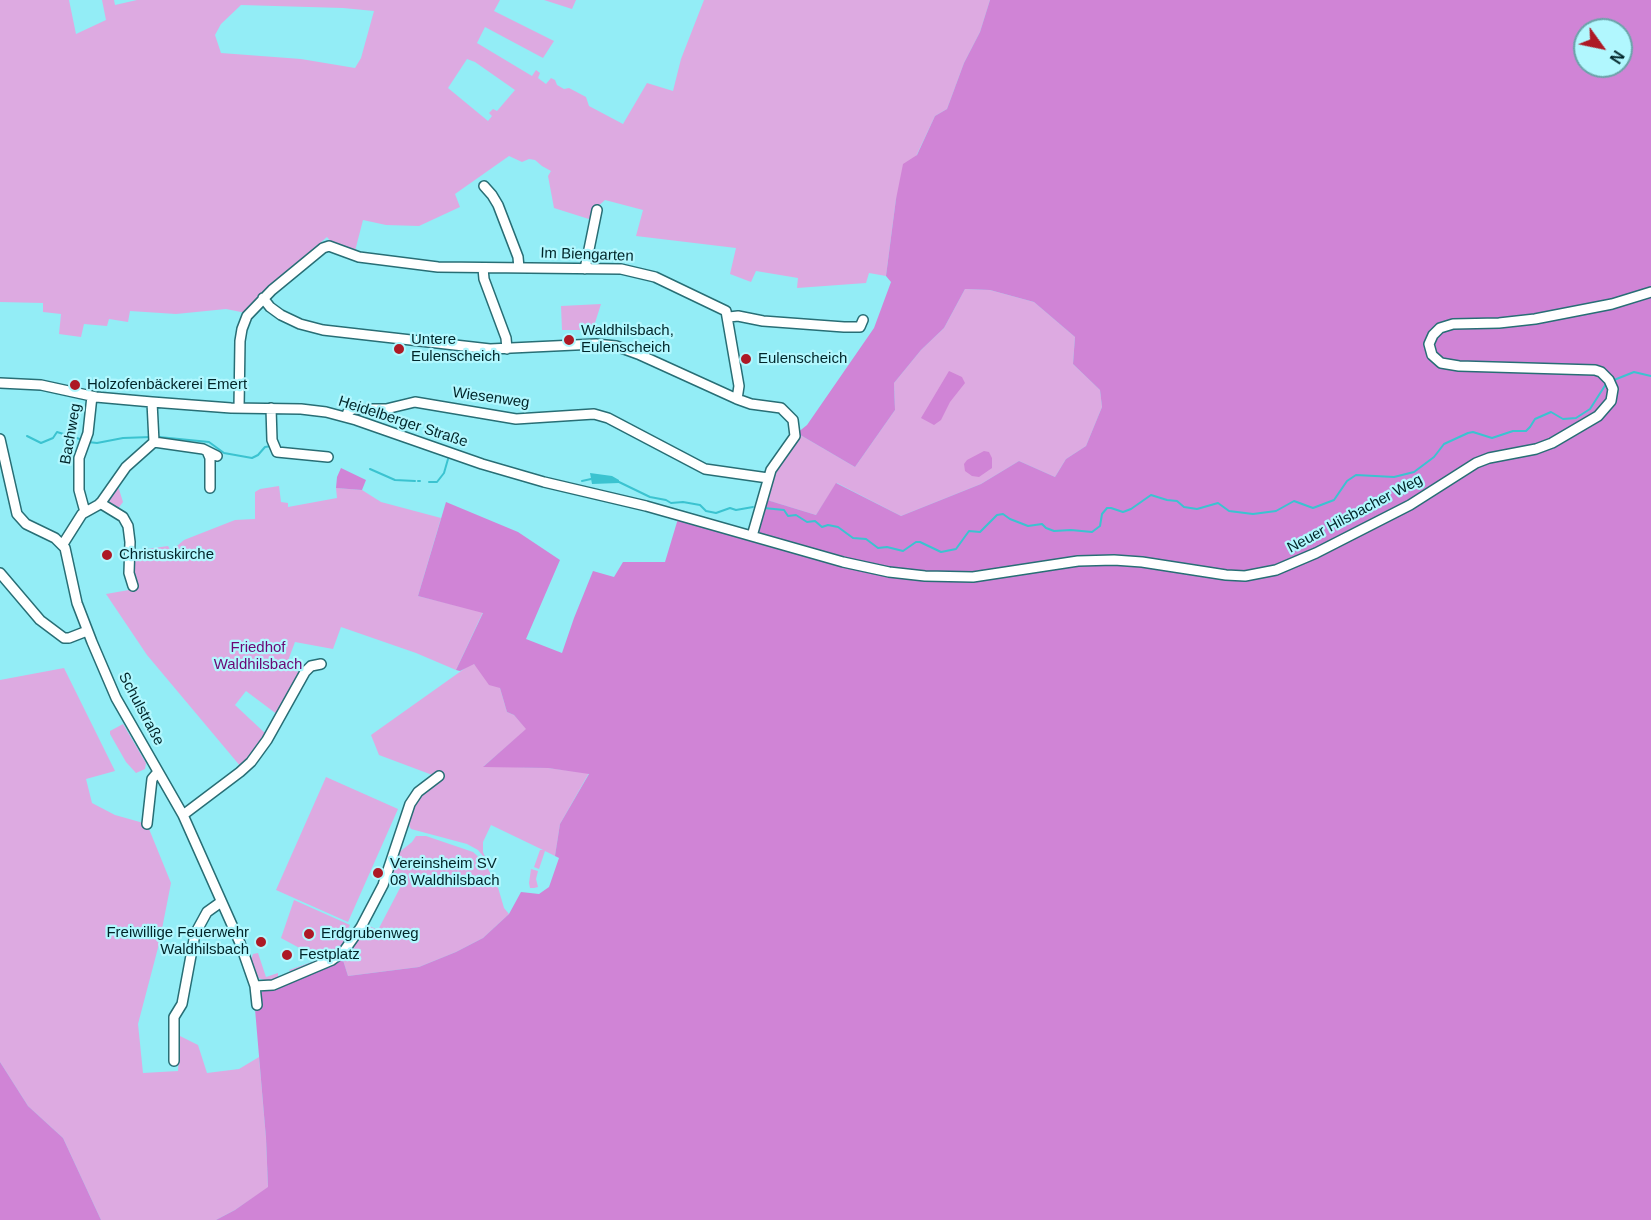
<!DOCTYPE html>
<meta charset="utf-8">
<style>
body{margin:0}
#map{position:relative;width:1651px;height:1220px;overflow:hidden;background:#93edf6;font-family:Helvetica,sans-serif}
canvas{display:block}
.north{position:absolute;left:1573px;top:18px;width:60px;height:60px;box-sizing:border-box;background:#b1f7fe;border:2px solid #6aa3a9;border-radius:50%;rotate:123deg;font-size:16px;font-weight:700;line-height:24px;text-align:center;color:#002529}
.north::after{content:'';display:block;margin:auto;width:21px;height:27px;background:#ad1925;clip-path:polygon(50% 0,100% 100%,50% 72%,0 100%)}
</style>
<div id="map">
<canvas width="1651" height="1220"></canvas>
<div class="north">N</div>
</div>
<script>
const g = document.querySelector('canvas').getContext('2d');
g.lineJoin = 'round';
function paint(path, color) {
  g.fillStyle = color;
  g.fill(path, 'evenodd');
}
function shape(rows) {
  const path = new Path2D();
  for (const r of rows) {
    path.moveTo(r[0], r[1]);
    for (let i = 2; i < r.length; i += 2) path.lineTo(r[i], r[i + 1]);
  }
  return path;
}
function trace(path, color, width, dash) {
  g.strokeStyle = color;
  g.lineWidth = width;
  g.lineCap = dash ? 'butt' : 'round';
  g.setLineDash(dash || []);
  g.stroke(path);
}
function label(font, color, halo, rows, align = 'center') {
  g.font = font + ' Helvetica,sans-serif';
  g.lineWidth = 4.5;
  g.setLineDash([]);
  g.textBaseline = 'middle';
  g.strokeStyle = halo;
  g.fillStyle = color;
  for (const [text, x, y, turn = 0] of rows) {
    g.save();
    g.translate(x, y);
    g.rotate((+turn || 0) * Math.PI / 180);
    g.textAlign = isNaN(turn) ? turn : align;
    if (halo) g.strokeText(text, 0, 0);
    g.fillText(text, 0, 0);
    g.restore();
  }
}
paint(shape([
 [0,0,69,0,76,34,106,20,102,0,114,0,115,5,137,0,500,0,494,11,554,41,543,58,485,27,477,43,532,76,536,70,540,73,538,78,546,84,551,78,555,80,557,85,564,89,569,88,586,97,589,106,623,124,647,83,673,91,681,59,704,0,990,0,980,32,964,63,947,109,935,116,896,199,886,276,869,273,866,283,797,288,798,278,756,271,751,282,730,274,736,248,636,236,643,210,605,200,596,208,592,220,554,208,548,176,551,171,542,166,535,160,529,159,522,162,509,156,455,194,460,207,419,226,386,225,363,220,355,251,333,244,327,237,263,292,246,313,226,309,176,314,130,311,128,322,109,319,107,326,84,324,81,337,59,334,61,314,43,312,43,303,0,302],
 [241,5,343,8,374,11,361,58,355,68,301,59,221,53,215,35,221,24],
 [467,59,475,62,515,90,497,111,493,109,489,113,492,116,488,121,448,88],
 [544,0,576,0,572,9],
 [965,289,990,290,1034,302,1075,337,1073,364,1100,390,1102,407,1086,446,1066,459,1055,477,1019,461,981,484,901,516,837,483,816,515,767,500,768,478,797,433,855,467,895,410,894,383,921,350,944,328],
 [601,304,594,326,588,330,562,330,561,306],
 [118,486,123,502,117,510,106,505,108,495,113,488],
 [279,486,281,502,288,503,288,507,337,498,336,488,362,490,381,502,441,518,418,596,483,612,456,670,416,653,341,627,333,649,295,642,286,666,299,672,291,693,278,715,246,691,235,705,267,735,241,767,147,655,106,594,129,590,131,566,140,550,168,546,171,551,184,540,235,520,255,519,255,492,260,489],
 [471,664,474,664,500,688,507,712,514,715,527,729,484,766,548,768,589,773,560,824,555,856,545,851,539,869,534,867,540,850,543,850,491,825,483,842,483,852,487,861,478,850,467,844,411,829,407,822,417,798,435,776,379,755,371,735],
 [64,668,115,771,86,779,92,803,115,815,147,824,171,883,159,944,138,1024,143,1073,178,1071,180,1036,198,1045,207,1073,239,1069,259,1057,266,1138,268,1188,235,1210,216,1220,101,1220,63,1138,28,1106,0,1062,0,680],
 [123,724,146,763,145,769,136,773,126,762,110,734,110,731],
 [326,777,398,809,348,922,276,890],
 [416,836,426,836,473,852,483,861,497,884,504,908,509,914,483,938,456,952,419,967,348,976,342,957,367,925,378,930,401,886,399,885,401,878,391,875,397,854,412,842],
 [531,869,538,871,536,879,538,887,534,888,530,888,529,883],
 [294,900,350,925,348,929,354,932,335,955,292,973,289,970,318,960,318,958,281,938],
 [258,953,266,977,278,973,278,979,271,982,258,978,251,960,253,954]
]), '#ddaae1');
paint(shape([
 [990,0,1651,0,1651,1220,216,1220,235,1210,268,1187,266,1138,255,1009,261,992,313,973,342,957,348,976,419,967,456,952,483,938,509,914,521,892,539,894,549,887,559,858,555,856,560,824,589,774,548,768,483,767,526,729,514,715,507,712,500,688,489,685,474,664,460,671,456,670,483,613,418,596,446,502,518,532,560,560,526,639,562,653,574,618,593,571,614,577,623,562,665,562,680,512,749,531,767,500,816,515,836,483,901,516,981,484,1019,461,1055,477,1066,459,1086,446,1102,407,1100,390,1073,364,1075,337,1034,302,990,290,965,289,944,328,921,350,894,383,895,410,855,467,797,433,807,425,874,328,891,282,886,276,896,199,903,164,917,155,935,116,947,109,964,63,980,32],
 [1585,30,1621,30,1621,66,1585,66],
 [949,371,962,377,965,383,950,402,941,420,934,425,921,418],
 [984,451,989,452,992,458,992,468,979,477,972,476,965,471,964,464,967,460],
 [341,468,366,480,362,490,336,488,337,477],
 [0,1062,28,1106,63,1138,101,1220,0,1220]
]), '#d084d6');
paint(shape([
 [590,473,612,476,619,480,619,483,592,484]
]), '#3bc3d0');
trace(shape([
 [1614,380,1634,372,1651,376],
 [27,436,41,443,53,438,57,432,83,440],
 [159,437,209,442,224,453,252,458,258,455,265,447,271,446],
 [88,442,97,443,123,438,151,437],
 [370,469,395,480,415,481],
 [418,481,420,481],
 [582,481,591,479],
 [429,482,437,482,444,473,448,459],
 [619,482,650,497,666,500,671,503,683,502,700,505,706,511,716,513,730,508,736,510,753,507],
 [764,508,784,510,788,516,796,515,807,522,815,521,822,527,828,525,838,527,853,538,866,539,878,548,887,547,903,551,916,542,920,542,941,552,956,549,969,531,980,532,997,515,1003,514,1010,519,1028,526,1042,524,1046,528,1054,531,1071,530,1092,532,1100,526,1102,514,1107,508,1111,508,1123,512,1131,509,1151,495,1167,500,1177,501,1184,507,1197,509,1218,503,1229,511,1253,514,1276,511,1294,501,1313,508,1334,500,1347,481,1356,475,1394,477,1414,472,1434,457,1444,444,1468,433,1473,432,1492,438,1513,431,1526,431,1530,427,1535,419,1551,412,1563,419,1576,418,1590,409,1606,384]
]), '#3bc3d0', 2);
const minor = shape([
 [484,186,492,195,498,205,518,257,519,268],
 [483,268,484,279,506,338,507,349],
 [585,269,597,210],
 [263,298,270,307,281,315,300,324,323,330,490,349,596,344,616,346,638,354,737,399,751,404,781,408,793,420,795,436,771,470,752,536],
 [729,317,738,316,763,321,844,327,860,327,863,320],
 [0,383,41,385,96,397,152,402,231,408,301,409,326,412,356,420,482,464,544,482,646,506,843,562,889,572,925,576,973,577,1078,561,1114,560,1142,562,1226,575,1245,576,1276,570,1316,553,1410,505,1476,463,1489,458,1536,449,1552,443,1598,416,1611,401,1613,389,1609,380,1601,372,1595,370,1459,366,1441,363,1432,355,1429,344,1433,335,1440,328,1453,324,1499,323,1535,319,1612,304,1651,292],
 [239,408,240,341,242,329,247,316,272,290,323,248,329,246,359,257,438,267,621,269,655,277,726,311,739,386,737,399],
 [271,408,272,440,277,452,328,457],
 [346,417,348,412,353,409,386,409,415,402,516,419,594,414,608,418,705,469,768,478],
 [0,439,17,514,26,524,55,538,65,548,77,603,92,642,116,698,183,815,240,943,255,986,257,1005],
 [154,442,203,449,217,456],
 [207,451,210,458,210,488],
 [100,503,123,517,128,526,130,542,129,573,133,586],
 [85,512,79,490,79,458,88,433,92,396],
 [63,544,82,514,100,504,126,467,154,442,152,402],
 [0,573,40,620,64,638,69,638,87,631],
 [183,815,240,772,251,762,267,740,305,672,311,666,321,664],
 [147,824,152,779,158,772],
 [255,986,273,985,332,960,344,951,361,927,383,885,410,804,418,792,439,776],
 [174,1061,174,1017,182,1004,195,934,207,912,221,902]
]);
trace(minor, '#286e75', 12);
trace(minor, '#fff', 9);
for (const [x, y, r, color] of [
 [569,340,6,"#ad1925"],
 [399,349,6,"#ad1925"],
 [746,359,6,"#ad1925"],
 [75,385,6,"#ad1925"],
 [107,555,6,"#ad1925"],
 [378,873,6,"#ad1925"],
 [309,934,6,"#ad1925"],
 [261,942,6,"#ad1925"],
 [287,955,6,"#ad1925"]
]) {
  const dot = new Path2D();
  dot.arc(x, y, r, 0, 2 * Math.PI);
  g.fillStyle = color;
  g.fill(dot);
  trace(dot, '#b1f7fe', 2);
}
label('15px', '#002529', '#b1f7fe', [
 ["Im Biengarten",587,255,2],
 ["Wiesenweg",491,398,8],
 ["Heidelberger Straße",403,422,18],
 ["Bachweg",71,434,-80],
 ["Neuer Hilsbacher Weg",1355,514,-28],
 ["Schulstraße",141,709,62]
]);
label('15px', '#002529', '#b1f7fe', [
 ["Waldhilsbach,",581,331],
 ["Eulenscheich",581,348],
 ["Untere",411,340],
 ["Eulenscheich",411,357],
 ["Eulenscheich",758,359],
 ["Holzofenbäckerei Emert",87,385],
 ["Christuskirche",119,555],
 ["Vereinsheim SV",390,864],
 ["08 Waldhilsbach",390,881],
 ["Freiwillige Feuerwehr",249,933,"right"],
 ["Waldhilsbach",249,950,"right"],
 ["Erdgrubenweg",321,934],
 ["Festplatz",299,955]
], 'left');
label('15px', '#6c0874', '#b1f7fe', [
 ["Friedhof",258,648],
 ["Waldhilsbach",258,665]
]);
</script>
